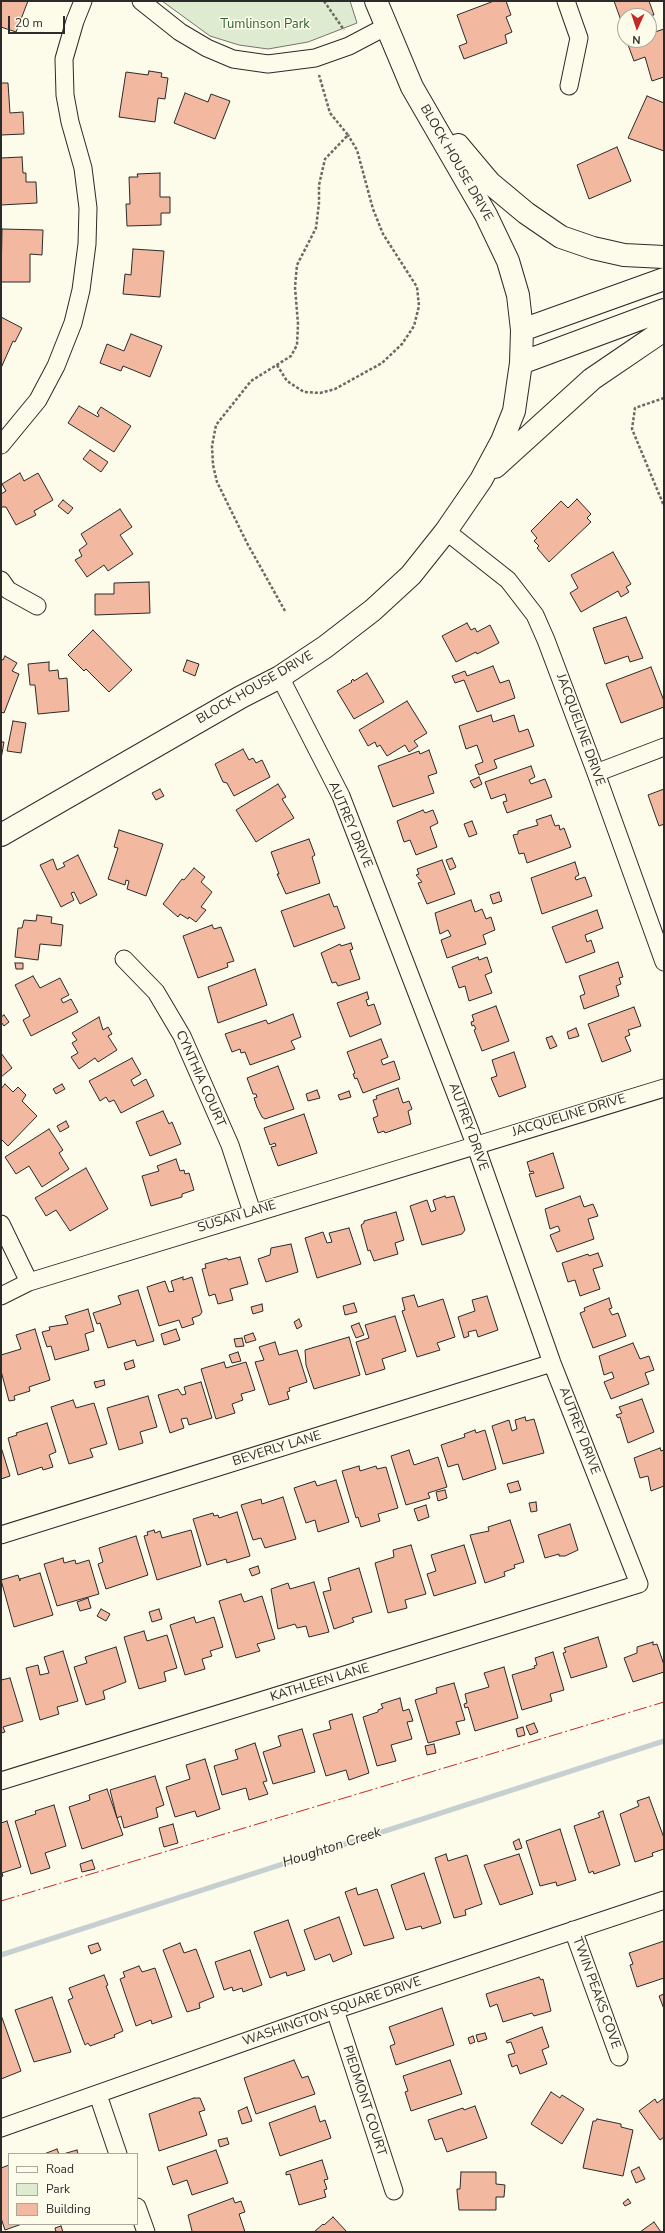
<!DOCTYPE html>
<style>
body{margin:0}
#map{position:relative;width:665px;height:2233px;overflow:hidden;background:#fdfbea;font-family:"Nunito Sans",sans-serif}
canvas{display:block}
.frame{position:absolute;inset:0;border:2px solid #2b2b2b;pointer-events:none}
.legend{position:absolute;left:8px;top:2153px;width:130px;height:72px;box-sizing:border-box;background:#fdfbea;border:1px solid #a9a89e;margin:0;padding:5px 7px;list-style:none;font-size:12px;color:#2b2b2b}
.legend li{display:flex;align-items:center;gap:8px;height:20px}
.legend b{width:20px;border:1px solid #a9a89e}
.north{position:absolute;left:617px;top:8px;width:40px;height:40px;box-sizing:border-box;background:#fdfbea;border:1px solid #a9a89e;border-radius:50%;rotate:183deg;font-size:11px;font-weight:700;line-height:16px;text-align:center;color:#2b2b2b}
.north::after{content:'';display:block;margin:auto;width:14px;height:18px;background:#c62828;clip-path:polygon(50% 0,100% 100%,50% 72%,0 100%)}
.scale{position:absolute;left:8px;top:16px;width:57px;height:18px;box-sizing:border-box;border:2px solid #2b2b2b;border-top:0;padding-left:5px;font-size:12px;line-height:14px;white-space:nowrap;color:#2b2b2b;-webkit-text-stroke:3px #fdfbea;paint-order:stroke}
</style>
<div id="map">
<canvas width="665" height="2233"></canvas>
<div class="frame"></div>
<ul class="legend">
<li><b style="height:5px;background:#fdfbea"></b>Road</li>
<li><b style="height:11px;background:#deebd1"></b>Park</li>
<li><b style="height:11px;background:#f2b8a0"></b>Building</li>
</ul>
<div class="north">N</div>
<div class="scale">20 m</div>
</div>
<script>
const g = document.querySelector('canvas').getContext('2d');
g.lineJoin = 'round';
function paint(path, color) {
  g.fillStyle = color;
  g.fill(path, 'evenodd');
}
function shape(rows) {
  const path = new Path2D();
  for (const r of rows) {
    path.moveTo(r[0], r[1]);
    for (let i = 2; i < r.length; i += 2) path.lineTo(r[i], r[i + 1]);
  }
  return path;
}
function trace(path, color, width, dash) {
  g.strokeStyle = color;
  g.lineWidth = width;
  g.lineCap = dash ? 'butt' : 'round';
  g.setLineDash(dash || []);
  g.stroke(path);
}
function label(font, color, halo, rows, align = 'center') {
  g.font = font + ' "Nunito Sans",sans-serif';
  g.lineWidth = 3;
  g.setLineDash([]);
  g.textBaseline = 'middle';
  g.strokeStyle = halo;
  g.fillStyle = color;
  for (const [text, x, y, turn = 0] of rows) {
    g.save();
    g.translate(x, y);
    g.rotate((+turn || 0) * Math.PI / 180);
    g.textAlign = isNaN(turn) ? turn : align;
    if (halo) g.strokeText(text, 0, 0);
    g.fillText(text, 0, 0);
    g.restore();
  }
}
const green = shape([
 [162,1,350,1,357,23,308,42,268,49,239,45,210,36,162,1]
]);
paint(green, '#deebd1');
trace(green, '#74746e', 1);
trace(shape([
 [1,1955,664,1741]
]), '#c7d0d0', 5.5);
const building = shape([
 [1,1,28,1,16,32,1,27,1,1],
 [494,1,506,1,511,15,506,17,512,32,505,35,507,43,464,59,459,46,467,43,457,15,494,1],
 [614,1,649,1,654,15,625,16,625,25,623,26,614,1],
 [664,29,664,77,652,81,645,57,634,61,627,42,649,40,649,34,664,29],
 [149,71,162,73,161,77,168,78,165,99,158,98,155,122,119,117,126,72,148,75,149,71],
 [1,83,8,83,10,113,23,112,24,134,1,135,1,83],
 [185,93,208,102,211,94,230,101,215,139,174,123,185,93],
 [647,96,664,103,664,151,628,138,647,96],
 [617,147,631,181,589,199,577,165,617,147],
 [22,157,23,173,26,173,26,182,36,182,37,203,1,205,1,158,22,157],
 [160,173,160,197,170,197,170,213,161,213,161,225,127,226,126,204,130,204,129,177,138,177,137,174,160,173],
 [2,229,43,230,42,255,30,254,30,282,1,282,2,229],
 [133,249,164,251,160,297,123,294,125,274,131,275,133,249],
 [1,317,22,328,15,342,13,341,1,368,1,317],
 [131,334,162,346,150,377,123,366,121,371,100,363,107,344,124,351,131,334],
 [79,406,98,417,99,415,97,413,101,407,131,426,114,452,68,423,79,406],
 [90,450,108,462,101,472,83,459,90,450],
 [20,473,24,481,38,473,53,500,34,511,36,515,16,525,6,507,1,507,1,494,6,491,2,484,20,473],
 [577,499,591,514,587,518,591,522,549,562,537,548,539,546,534,541,537,538,531,531,561,501,568,508,577,499],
 [63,500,73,508,68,514,58,506,63,500],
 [120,509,132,527,120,535,133,554,108,571,104,565,87,577,75,560,82,556,79,550,87,544,81,534,120,509],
 [613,552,631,584,626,587,629,592,621,597,618,591,581,612,570,593,578,588,571,575,613,552],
 [149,582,150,613,95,615,95,594,114,594,114,583,149,582],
 [626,617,643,658,630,662,628,656,605,664,593,628,626,617],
 [467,623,471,630,475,628,477,632,490,625,499,643,477,654,476,652,456,662,442,636,467,623],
 [93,630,132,670,109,692,86,669,84,671,68,655,93,630],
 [5,656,17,663,12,671,19,674,4,713,1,712,1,659,3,660,5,656],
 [187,660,199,664,195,676,183,671,187,660],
 [49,662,49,671,58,670,59,679,67,678,69,711,38,714,35,685,30,685,28,664,49,662],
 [493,666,500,683,509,680,515,698,477,712,464,680,455,683,452,676,465,671,467,676,493,666],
 [651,667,664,701,664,707,621,723,606,684,651,667],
 [367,673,384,702,354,719,337,691,352,682,351,681,353,679,354,681,367,673],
 [407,701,427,733,414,741,418,746,409,752,405,745,387,756,380,745,377,747,375,742,368,746,359,730,407,701],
 [491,715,493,722,514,715,519,732,528,729,534,746,494,760,497,768,479,775,475,765,483,762,477,745,466,749,459,726,491,715],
 [13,721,26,723,21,753,7,751,13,721],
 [1,742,4,742,1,759,1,742],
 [243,749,249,760,253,758,256,763,262,760,270,777,234,796,227,783,223,782,215,764,243,749],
 [429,750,437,773,428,776,434,793,393,807,378,766,419,751,420,754,429,750],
 [531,766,535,777,529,780,531,784,545,779,552,797,507,813,503,802,507,801,505,794,491,799,485,782,531,766],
 [479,777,482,784,474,788,470,781,479,777],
 [278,784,286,797,282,799,294,818,256,842,236,810,278,784],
 [160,789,164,796,156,800,152,793,160,789],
 [664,789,664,824,659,826,648,795,664,789],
 [423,810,425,813,433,810,438,823,430,827,437,847,416,855,410,840,404,842,397,821,423,810],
 [551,815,555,826,559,825,560,830,564,828,571,847,527,863,524,853,519,854,513,835,518,834,518,831,538,825,536,820,551,815],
 [472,821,477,834,469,837,464,824,472,821],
 [119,830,163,844,146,896,127,889,129,881,126,880,125,885,108,879,118,848,114,847,119,830],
 [309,839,315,855,312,857,320,883,286,894,277,874,279,874,271,852,309,839],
 [78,855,97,895,80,904,74,892,71,893,74,900,61,907,40,865,53,859,57,870,65,866,63,863,78,855],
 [452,858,456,867,450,870,446,860,452,858],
 [442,860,455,894,427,904,418,883,422,882,416,875,419,874,417,869,442,860],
 [575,862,579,875,575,877,576,880,585,877,592,896,542,914,531,878,575,862],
 [194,868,205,877,201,882,212,892,201,907,206,910,196,922,189,917,188,919,180,914,178,917,163,904,182,879,184,880,194,868],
 [499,892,502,901,493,904,490,895,499,892],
 [329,894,334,907,337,906,345,928,294,947,281,911,329,894],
 [471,900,475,912,482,909,486,919,491,917,495,930,483,935,486,944,447,958,441,940,451,936,448,930,440,934,435,913,471,900],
 [597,910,603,928,585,935,587,942,591,940,595,952,566,963,552,927,597,910],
 [37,915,52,917,51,923,63,925,61,946,40,944,38,960,15,957,18,928,22,928,24,920,36,921,37,915],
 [212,925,214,929,221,927,234,961,227,963,228,967,198,978,183,936,212,925],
 [351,943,353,949,350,950,360,979,338,986,336,982,332,983,321,953,340,944,341,946,351,943],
 [478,957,479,960,487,957,492,972,485,975,492,993,469,1001,465,986,459,988,452,967,478,957],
 [618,962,623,977,619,978,621,984,616,986,619,996,584,1009,580,996,585,994,579,976,618,962],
 [15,963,23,963,23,969,16,969,15,963],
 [255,969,267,1005,218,1023,208,987,255,969],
 [33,976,40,988,60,978,69,995,61,999,63,1003,71,999,78,1012,31,1036,23,1020,30,1016,15,985,33,976],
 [367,992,369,999,366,1000,368,1006,374,1004,381,1024,350,1037,337,1003,367,992],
 [496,1006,509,1041,482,1051,474,1030,476,1029,474,1025,472,1026,471,1022,474,1021,472,1015,496,1006],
 [634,1007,641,1026,628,1030,630,1035,625,1037,631,1051,602,1062,588,1024,634,1007],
 [293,1014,301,1037,291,1041,295,1049,250,1065,245,1052,241,1053,240,1049,232,1052,225,1034,266,1020,268,1024,293,1014],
 [4,1015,9,1022,4,1026,1,1022,1,1017,4,1015],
 [99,1017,103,1030,108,1027,112,1034,108,1036,117,1050,98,1062,95,1058,79,1069,71,1057,78,1053,72,1043,77,1040,72,1033,99,1017],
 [576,1028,579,1036,569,1039,567,1032,576,1028],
 [552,1036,557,1046,550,1049,546,1038,552,1036],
 [381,1039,388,1057,381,1060,383,1065,394,1061,400,1079,363,1093,357,1078,355,1079,353,1074,355,1073,347,1052,381,1039],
 [514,1052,526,1087,499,1097,491,1078,497,1076,492,1060,514,1052],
 [1,1053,12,1068,1,1077,1,1053],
 [132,1058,141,1074,131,1080,134,1086,146,1079,154,1096,121,1113,114,1100,109,1102,106,1097,100,1101,89,1081,132,1058],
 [278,1066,294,1109,265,1119,262,1117,257,1107,254,1098,257,1097,256,1094,253,1094,247,1078,278,1066],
 [5,1084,13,1092,18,1087,26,1095,22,1101,37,1116,8,1146,1,1139,1,1089,5,1084],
 [62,1084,65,1089,56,1094,53,1089,62,1084],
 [398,1088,403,1103,409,1101,412,1109,408,1111,411,1124,385,1133,384,1131,378,1133,373,1118,378,1116,373,1100,377,1099,376,1096,398,1088],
 [317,1090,320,1098,308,1101,306,1094,317,1090],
 [349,1091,351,1097,340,1100,338,1095,349,1091],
 [163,1111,169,1124,172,1122,181,1144,150,1156,136,1122,163,1111],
 [304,1114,317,1153,278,1166,271,1147,276,1146,275,1143,270,1145,264,1128,304,1114],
 [66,1121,69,1127,60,1132,57,1126,66,1121],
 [49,1129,63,1150,59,1153,69,1169,42,1187,29,1166,16,1174,5,1157,49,1129],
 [553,1153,564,1188,536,1197,529,1174,534,1173,533,1171,530,1172,527,1162,553,1153],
 [176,1159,180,1171,184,1170,185,1174,189,1173,194,1190,182,1194,182,1197,151,1206,142,1176,159,1171,157,1166,176,1159],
 [86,1168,108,1209,70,1231,56,1210,46,1216,35,1198,86,1168],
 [445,1196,446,1198,454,1196,465,1230,462,1234,422,1245,410,1206,427,1200,431,1212,436,1210,433,1200,445,1196],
 [580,1196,584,1207,593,1204,598,1216,588,1219,594,1239,557,1252,550,1235,560,1231,558,1226,550,1229,545,1209,580,1196],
 [396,1212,404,1240,395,1243,398,1254,374,1261,370,1250,368,1251,361,1225,364,1223,364,1221,396,1212],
 [349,1228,361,1264,317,1278,305,1238,323,1232,327,1243,332,1242,329,1233,349,1228],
 [291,1244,298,1272,266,1282,258,1259,270,1255,271,1248,291,1244],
 [598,1253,603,1266,593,1269,600,1289,580,1296,575,1280,568,1282,562,1263,588,1254,589,1256,598,1253],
 [240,1257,248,1284,230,1289,233,1300,218,1304,215,1294,209,1296,202,1269,206,1268,205,1264,227,1258,228,1260,240,1257],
 [183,1277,183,1280,192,1277,202,1312,200,1315,192,1318,194,1324,182,1328,179,1320,159,1326,147,1287,165,1281,169,1292,174,1291,171,1281,183,1277],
 [138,1290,154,1341,137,1346,135,1340,108,1348,100,1323,97,1324,93,1313,121,1304,118,1296,138,1290],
 [414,1295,418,1307,443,1299,455,1337,437,1343,440,1350,417,1357,402,1311,405,1310,402,1298,414,1295],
 [487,1296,498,1330,478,1337,476,1330,468,1332,469,1336,464,1338,458,1317,475,1311,472,1300,487,1296],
 [609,1298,612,1308,609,1309,612,1315,618,1313,626,1336,593,1348,580,1313,585,1311,584,1308,609,1298],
 [354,1303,357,1312,345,1315,343,1306,354,1303],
 [262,1304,263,1311,253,1314,251,1307,262,1304],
 [88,1309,94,1331,85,1334,89,1350,55,1360,51,1346,47,1347,42,1332,50,1330,49,1327,68,1324,65,1316,88,1309],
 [395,1316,406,1351,382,1359,385,1369,366,1375,356,1342,369,1338,365,1325,395,1316],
 [299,1319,302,1326,297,1329,294,1322,299,1319],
 [359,1323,364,1335,356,1338,351,1326,359,1323],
 [35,1329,50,1380,29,1387,30,1391,14,1396,15,1400,9,1401,1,1371,1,1355,21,1349,16,1335,35,1329],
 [176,1329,180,1340,164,1345,161,1334,176,1329],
 [253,1333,256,1340,246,1343,244,1336,253,1333],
 [349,1337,360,1375,314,1389,306,1365,305,1350,349,1337],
 [242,1338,244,1346,236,1347,234,1339,242,1338],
 [275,1342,279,1355,297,1350,307,1382,289,1388,290,1391,287,1392,289,1399,269,1405,255,1362,264,1360,259,1347,275,1342],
 [633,1343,640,1359,649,1356,654,1370,645,1373,649,1384,611,1399,604,1382,614,1378,612,1372,604,1375,599,1356,633,1343],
 [238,1352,241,1361,232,1363,229,1355,238,1352],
 [133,1360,135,1367,126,1370,124,1363,133,1360],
 [224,1362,226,1368,246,1362,255,1390,241,1394,243,1400,232,1404,235,1413,216,1419,201,1369,224,1362],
 [104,1380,105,1385,96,1388,94,1382,104,1380],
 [201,1382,212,1418,189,1425,187,1418,181,1419,184,1428,170,1433,158,1395,178,1389,182,1395,186,1394,184,1387,201,1382],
 [148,1396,157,1427,140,1432,143,1443,119,1450,107,1408,148,1396],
 [642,1399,654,1432,628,1443,620,1417,618,1418,616,1415,622,1413,619,1407,642,1399],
 [73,1400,76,1408,94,1403,107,1444,90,1449,93,1457,69,1464,51,1407,73,1400],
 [525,1417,526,1421,534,1419,544,1453,503,1464,492,1426,509,1420,512,1431,517,1429,515,1420,525,1417],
 [47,1423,56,1452,49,1455,53,1467,43,1470,42,1467,18,1475,8,1438,17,1435,16,1433,47,1423],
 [475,1430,476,1433,485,1430,496,1469,463,1480,458,1464,448,1467,441,1445,465,1437,464,1434,475,1430],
 [1,1447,10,1476,1,1479,1,1447],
 [660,1448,661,1451,664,1450,664,1486,651,1491,648,1476,640,1478,634,1458,660,1448],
 [409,1450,414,1465,438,1457,447,1487,428,1493,430,1498,406,1505,391,1456,409,1450],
 [359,1466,360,1471,376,1466,377,1469,386,1467,398,1508,378,1514,380,1521,361,1527,358,1517,356,1518,342,1471,359,1466],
 [336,1480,349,1522,318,1532,315,1520,306,1523,294,1488,315,1481,317,1486,336,1480],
 [518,1481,521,1490,510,1493,507,1484,518,1481],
 [445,1490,447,1498,438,1501,436,1492,445,1490],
 [283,1497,296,1539,265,1548,261,1538,253,1540,241,1505,261,1499,262,1504,283,1497],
 [536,1502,537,1511,531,1512,529,1503,536,1502],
 [426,1505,429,1517,418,1521,414,1509,426,1505],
 [237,1512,250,1556,227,1563,226,1559,207,1565,193,1519,213,1513,214,1516,218,1515,219,1518,237,1512],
 [510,1520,524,1562,514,1565,515,1568,504,1572,505,1576,485,1583,470,1535,489,1531,488,1527,510,1520],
 [570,1524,578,1550,565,1556,559,1556,559,1554,545,1558,538,1535,570,1524],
 [154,1530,155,1533,160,1531,162,1538,191,1530,201,1566,157,1580,144,1536,148,1535,147,1532,154,1530],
 [136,1536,148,1575,106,1589,98,1564,103,1562,99,1548,136,1536],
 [411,1545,426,1594,405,1600,407,1608,388,1613,375,1563,394,1557,393,1550,411,1545],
 [464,1545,476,1583,434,1596,427,1574,436,1571,431,1555,464,1545],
 [63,1558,64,1563,75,1560,76,1564,89,1560,99,1594,57,1606,44,1564,63,1558],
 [258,1566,260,1573,252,1576,249,1569,258,1566],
 [359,1568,372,1612,352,1618,354,1622,334,1629,323,1592,331,1590,328,1578,359,1568],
 [40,1573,53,1615,14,1627,1,1580,18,1575,20,1581,20,1579,40,1573],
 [314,1582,329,1632,309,1637,306,1626,297,1628,295,1624,278,1629,271,1589,288,1583,290,1589,314,1582],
 [241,1594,244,1602,262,1596,275,1639,257,1644,260,1651,236,1658,219,1601,241,1594],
 [88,1598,91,1608,80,1611,77,1602,88,1598],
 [101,1609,110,1614,106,1621,97,1616,101,1609],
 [159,1609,162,1619,152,1622,149,1612,159,1609],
 [194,1617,196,1623,214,1617,223,1647,210,1651,212,1656,202,1659,205,1669,185,1675,170,1625,194,1617],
 [144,1631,147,1641,167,1635,177,1668,164,1672,166,1681,139,1689,124,1637,144,1631],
 [598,1637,607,1667,571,1678,563,1653,566,1652,564,1648,598,1637],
 [653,1642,653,1645,657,1644,664,1665,664,1672,633,1682,624,1658,637,1653,637,1647,653,1642],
 [116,1647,126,1682,103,1691,105,1699,86,1705,74,1667,87,1663,85,1657,116,1647],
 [63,1651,78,1701,57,1707,59,1714,40,1720,26,1668,38,1665,40,1675,49,1673,44,1657,63,1651],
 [553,1652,564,1690,550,1694,552,1701,522,1710,512,1675,535,1668,534,1666,537,1665,535,1658,553,1652],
 [504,1667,518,1718,475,1731,468,1707,465,1708,464,1704,467,1703,465,1694,489,1687,484,1673,504,1667],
 [10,1678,23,1721,3,1727,5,1732,1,1733,1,1680,10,1678],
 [454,1683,465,1720,456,1722,460,1734,428,1743,415,1700,437,1693,436,1688,454,1683],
 [400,1698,403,1711,409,1709,413,1721,407,1722,412,1739,391,1745,396,1761,377,1766,363,1717,378,1712,378,1710,383,1708,381,1704,400,1698],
 [352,1714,369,1773,349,1780,346,1770,326,1776,313,1734,331,1729,329,1721,352,1714],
 [534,1723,538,1732,530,1735,526,1726,534,1723],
 [523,1727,525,1735,518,1737,516,1729,523,1727],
 [302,1729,315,1772,273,1784,263,1752,281,1746,278,1736,302,1729],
 [255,1743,267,1781,263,1782,268,1794,249,1800,246,1788,222,1795,214,1766,238,1759,235,1750,255,1743],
 [434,1744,436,1753,427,1755,425,1746,434,1744],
 [205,1759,220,1809,197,1817,195,1811,175,1817,166,1787,190,1779,186,1765,205,1759],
 [155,1776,164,1805,156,1808,158,1817,124,1828,121,1816,117,1818,110,1790,155,1776],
 [107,1789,123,1835,82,1849,69,1807,90,1800,89,1795,107,1789],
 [649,1797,664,1838,664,1849,652,1853,653,1856,635,1862,620,1814,639,1806,637,1801,649,1797],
 [54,1805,66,1846,45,1853,50,1868,31,1874,15,1821,36,1814,35,1811,54,1805],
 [603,1811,620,1865,594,1874,593,1871,589,1873,574,1826,600,1817,598,1813,603,1811],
 [7,1821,21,1867,2,1873,3,1876,1,1877,1,1823,7,1821],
 [173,1824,178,1843,164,1847,159,1828,173,1824],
 [560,1829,576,1880,557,1886,556,1882,540,1886,526,1841,560,1829],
 [519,1839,522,1848,516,1850,513,1842,519,1839],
 [446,1854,448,1861,467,1855,482,1904,465,1910,466,1915,454,1918,435,1858,446,1854],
 [519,1854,533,1894,500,1905,484,1865,519,1854],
 [92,1860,95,1869,82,1872,80,1864,92,1860],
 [424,1873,441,1923,422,1929,421,1926,406,1930,391,1885,424,1873],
 [356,1888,358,1895,377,1889,394,1938,364,1946,345,1892,356,1888],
 [339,1917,352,1954,333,1962,330,1954,315,1960,304,1930,339,1917],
 [288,1920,305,1970,287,1976,286,1972,270,1978,254,1932,288,1920],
 [664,1941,664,1978,637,1987,630,1965,633,1964,629,1953,664,1941],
 [98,1943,101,1950,91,1954,88,1946,98,1943],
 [180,1943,184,1953,196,1949,214,1997,199,2003,200,2008,187,2012,163,1950,180,1943],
 [250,1950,262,1985,243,1992,242,1988,233,1991,232,1987,224,1990,215,1962,250,1950],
 [139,1966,142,1972,155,1968,172,2017,152,2024,151,2020,136,2026,120,1979,125,1977,123,1972,139,1966],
 [104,1975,108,1985,106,1986,123,2031,114,2035,115,2037,90,2046,88,2043,85,2045,68,2000,73,1998,69,1988,104,1975],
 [539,1977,541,1980,543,1979,551,2011,534,2016,532,2013,503,2022,497,2004,490,2007,486,1994,539,1977],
 [664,1994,664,2009,659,1996,664,1994],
 [52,1997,71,2052,34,2062,15,2010,52,1997],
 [442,2008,454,2045,396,2065,390,2046,395,2044,389,2027,442,2008],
 [1,2015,21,2071,1,2079,1,2015],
 [542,2027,549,2047,542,2050,547,2064,520,2074,517,2065,512,2067,508,2055,515,2053,511,2042,507,2043,506,2041,542,2027],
 [485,2033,487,2039,478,2042,476,2035,485,2033],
 [473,2036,475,2042,470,2044,468,2038,473,2036],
 [294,2060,302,2078,308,2076,315,2094,256,2114,244,2078,294,2060],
 [450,2060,462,2094,411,2111,405,2092,408,2091,403,2076,450,2060],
 [551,2092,560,2098,562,2095,584,2109,562,2144,531,2124,551,2092],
 [194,2098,200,2098,205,2110,199,2112,207,2135,159,2151,149,2114,194,2098],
 [664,2098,664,2137,660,2140,639,2111,655,2099,657,2103,664,2098],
 [315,2106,320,2122,325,2120,331,2138,280,2156,269,2123,315,2106],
 [475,2106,487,2138,447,2152,442,2138,435,2140,428,2120,463,2108,464,2110,475,2106],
 [247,2107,252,2121,242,2124,238,2111,247,2107],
 [597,2119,621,2124,621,2127,633,2130,623,2176,583,2168,593,2121,596,2121,597,2119],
 [227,2138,229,2144,220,2147,218,2140,227,2138],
 [57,2149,59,2154,44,2154,57,2149],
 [77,2150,78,2154,63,2154,77,2150],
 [216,2150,228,2183,192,2195,187,2180,173,2185,167,2167,216,2150],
 [322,2160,328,2179,324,2180,327,2189,324,2190,326,2197,299,2205,290,2174,286,2175,286,2172,322,2160],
 [9,2165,9,2224,22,2224,5,2230,1,2218,1,2168,9,2165],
 [639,2167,645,2179,636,2183,631,2171,639,2167],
 [461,2172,496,2172,496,2184,505,2185,504,2197,496,2197,496,2210,459,2210,457,2191,457,2189,460,2189,461,2172],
 [233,2198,235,2203,241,2201,245,2212,239,2214,245,2232,190,2232,192,2231,188,2215,233,2198],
 [628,2199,631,2203,625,2206,623,2203,628,2199],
 [333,2217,347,2232,314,2232,323,2224,324,2225,333,2217],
 [654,2222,661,2232,640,2232,654,2222],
 [61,2226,63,2232,56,2232,55,2228,61,2226]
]);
paint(building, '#f2b8a0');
trace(building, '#2b2b2b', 1);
const street = shape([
 [141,1,180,32,207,48,233,59,268,64,315,58,349,46,385,27],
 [566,1,579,38,569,86],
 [1,445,38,400,56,366,73,323,81,290,87,244,88,208,83,168,70,122,65,95,64,59,75,21,83,1],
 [446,531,508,580,535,615,546,640,596,773,664,962],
 [1,580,8,590,37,606],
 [596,773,664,747],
 [124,959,156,992,182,1036,230,1145,252,1212],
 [1,1224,29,1282],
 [1,1296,29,1282,664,1088],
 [1,1535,552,1363],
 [1,1781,639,1584,552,1363,475,1144,341,796,280,677],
 [573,1930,619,2057],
 [335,2010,394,2191],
 [98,2095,118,2154],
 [1,2128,335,2010,664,1900],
 [137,2207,146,2232]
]);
const secondary = shape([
 [458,145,490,183,526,213,561,237,593,248,624,255,664,257],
 [522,330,664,279],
 [521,363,664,310],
 [495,467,592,379,664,330],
 [1,835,241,697,280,677,325,647,373,610,411,575,446,531,481,480,502,441,514,411,521,363,522,330,518,295,508,261,486,215,412,87,376,1]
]);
trace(street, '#2b2b2b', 19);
trace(secondary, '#2b2b2b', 24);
trace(shape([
 [324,1,344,30],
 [277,365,287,381,304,392,320,393,335,389,382,363,402,344,414,326,419,306,417,287,383,234,373,209,357,150,348,135],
 [664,398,635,408,632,429,664,506],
 [285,611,247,543,217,482,213,465,212,446,216,425,251,381,291,356,297,345,298,324,295,287,297,265,316,228,319,203,319,185,325,159,348,135,330,113,319,75]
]), '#6a6964', 2.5, [3, 2]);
trace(street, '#fdfbea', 17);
trace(secondary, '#fdfbea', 22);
trace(shape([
 [1,1901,664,1702]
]), '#c62828', 1, [14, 3, 2, 3]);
label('13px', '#34623c', '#fdfbea', [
 ["Tumlinson Park",265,25]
]);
label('13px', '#2b2b2b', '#fdfbea', [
 ["BLOCK HOUSE DRIVE",456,163,60],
 ["BLOCK HOUSE DRIVE",255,688,-30],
 ["JACQUELINE DRIVE",580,730,70],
 ["AUTREY DRIVE",350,825,67],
 ["CYNTHIA COURT",200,1079,66],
 ["JACQUELINE DRIVE",569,1116,-17],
 ["AUTREY DRIVE",468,1127,70],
 ["SUSAN LANE",237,1217,-17],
 ["AUTREY DRIVE",579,1431,69],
 ["BEVERLY LANE",277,1449,-17],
 ["KATHLEEN LANE",320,1683,-17],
 ["TWIN PEAKS COVE",596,1993,70],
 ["WASHINGTON SQUARE DRIVE",332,2012,-19],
 ["PIEDMONT COURT",364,2101,72]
]);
label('italic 14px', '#2b2b2b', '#fdfbea', [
 ["Houghton Creek",332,1848,-18]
]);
</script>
